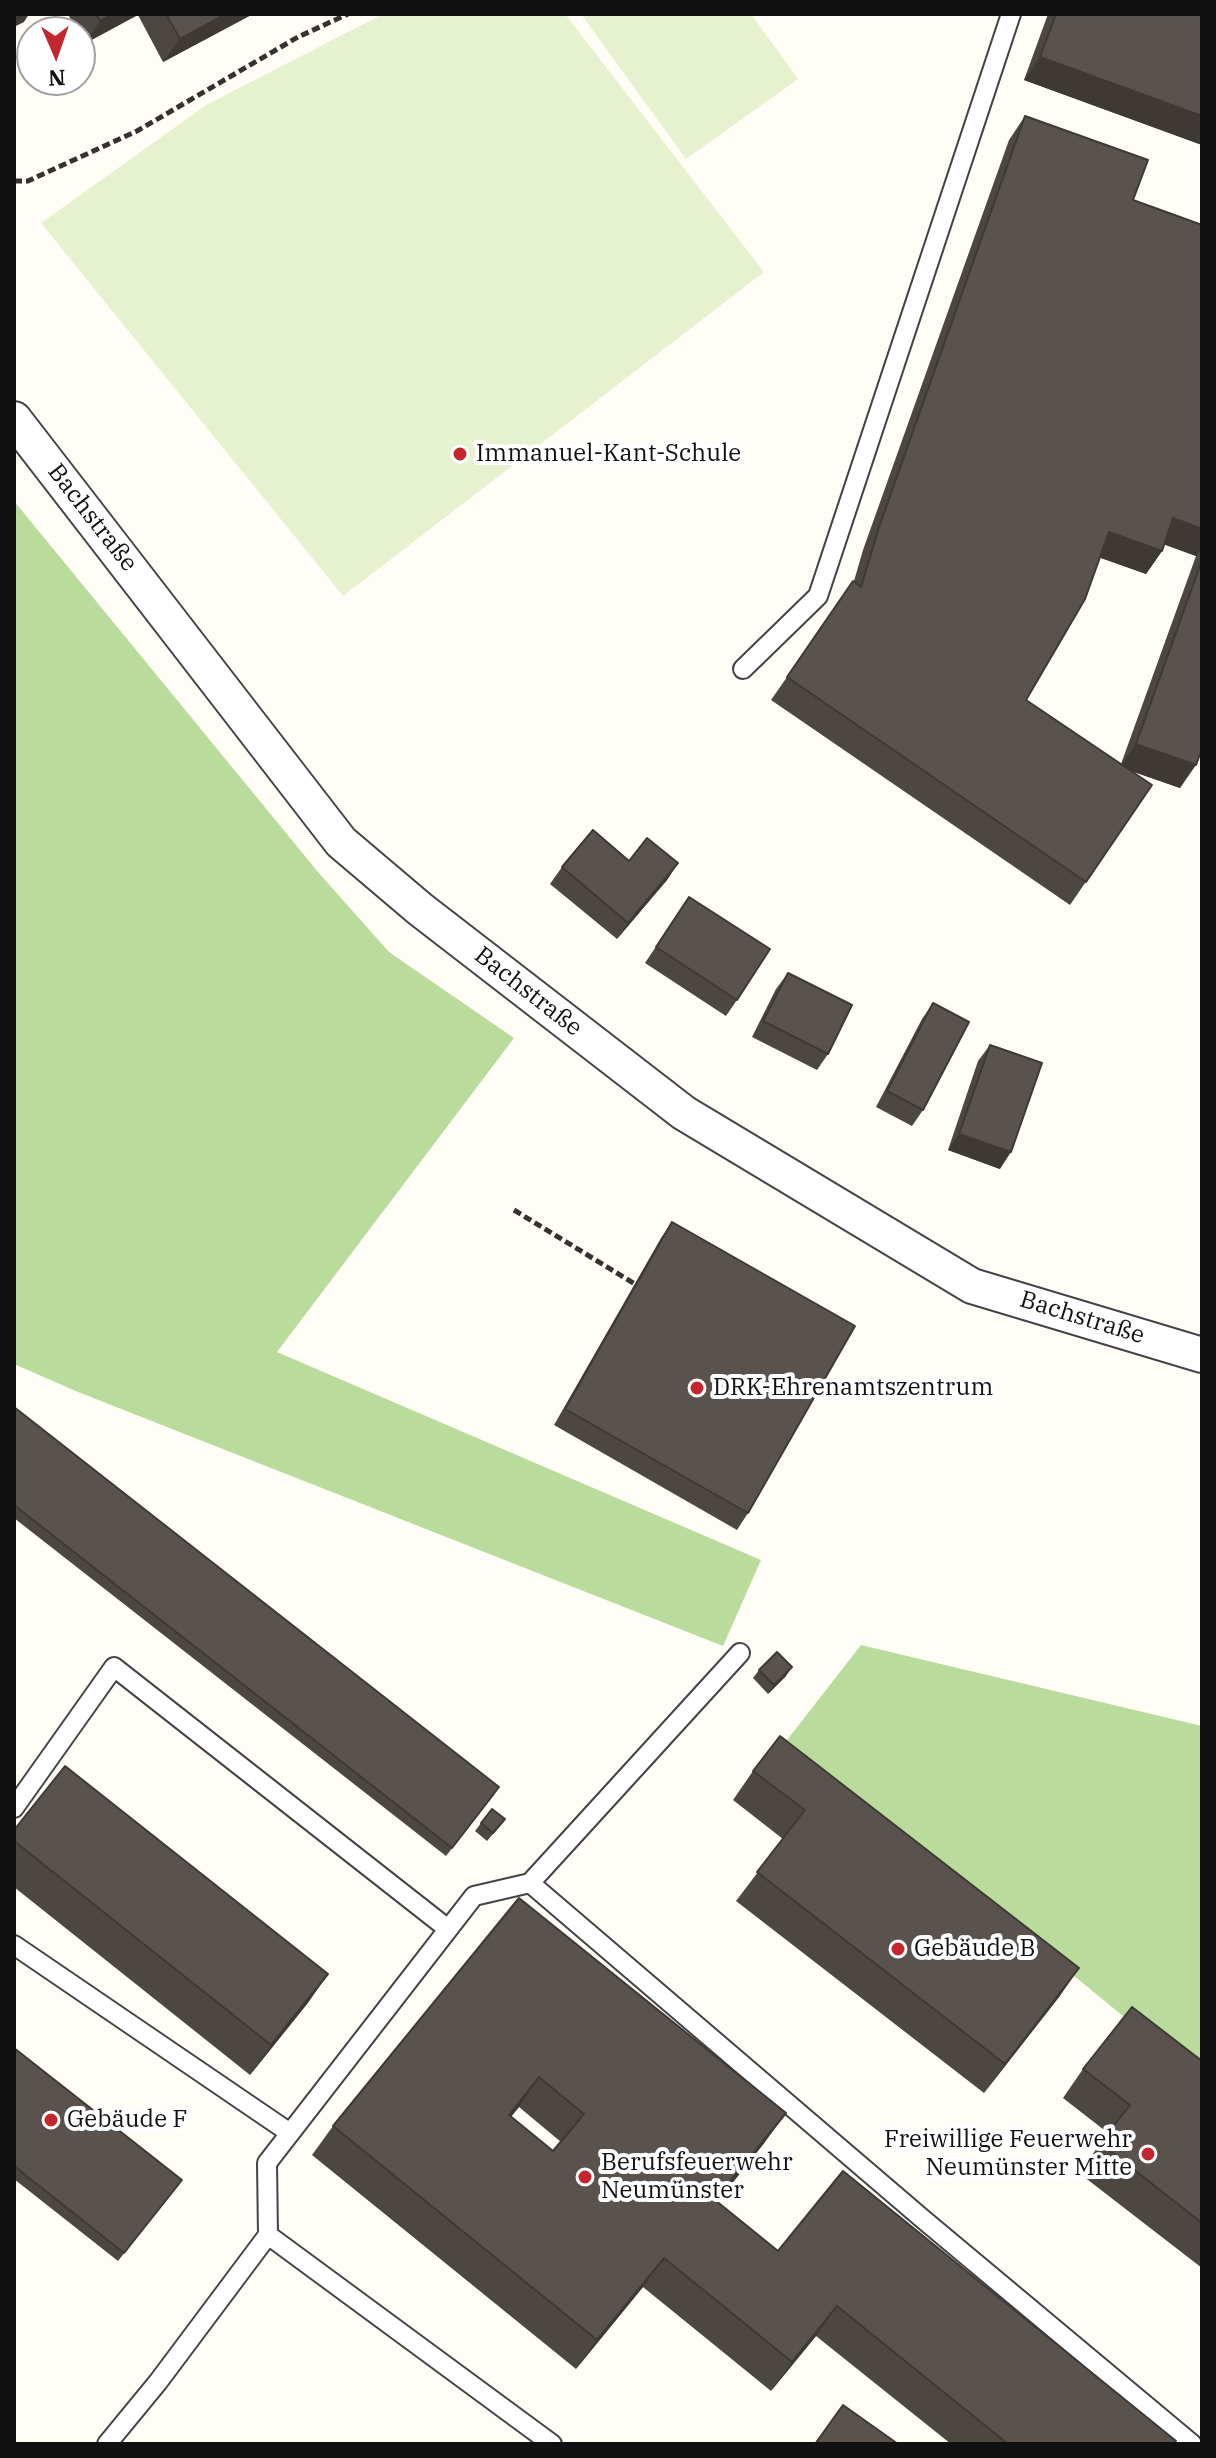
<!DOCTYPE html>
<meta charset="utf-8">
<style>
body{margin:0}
#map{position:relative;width:1216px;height:2458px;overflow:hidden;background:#fffdf5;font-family:"IBM Plex Serif",serif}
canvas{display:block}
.frame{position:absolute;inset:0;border:16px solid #111;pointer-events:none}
.north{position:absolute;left:16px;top:16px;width:80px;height:80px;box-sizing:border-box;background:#fff;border:2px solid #a0a0a0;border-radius:50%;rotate:178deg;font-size:22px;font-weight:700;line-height:32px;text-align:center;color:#111}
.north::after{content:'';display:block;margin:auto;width:28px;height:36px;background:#c4262e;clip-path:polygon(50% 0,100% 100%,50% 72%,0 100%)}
</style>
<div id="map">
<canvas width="1216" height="2458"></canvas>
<div class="frame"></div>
<div class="north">N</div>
</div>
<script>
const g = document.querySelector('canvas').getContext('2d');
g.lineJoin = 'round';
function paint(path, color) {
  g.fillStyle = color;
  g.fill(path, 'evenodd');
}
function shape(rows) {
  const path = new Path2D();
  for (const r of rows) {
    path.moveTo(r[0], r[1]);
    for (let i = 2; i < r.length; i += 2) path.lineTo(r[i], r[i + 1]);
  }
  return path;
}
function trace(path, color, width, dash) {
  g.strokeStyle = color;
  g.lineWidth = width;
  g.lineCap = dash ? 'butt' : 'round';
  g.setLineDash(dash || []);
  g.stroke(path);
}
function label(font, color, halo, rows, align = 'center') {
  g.font = font + ' "IBM Plex Serif",serif';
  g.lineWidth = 8;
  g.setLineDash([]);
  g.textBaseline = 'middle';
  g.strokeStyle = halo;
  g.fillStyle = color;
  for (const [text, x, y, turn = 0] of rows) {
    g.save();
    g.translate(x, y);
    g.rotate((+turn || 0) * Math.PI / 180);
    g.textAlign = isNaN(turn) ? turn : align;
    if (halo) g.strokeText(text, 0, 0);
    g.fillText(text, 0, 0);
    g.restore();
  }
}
paint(shape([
 [14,501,318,872,389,952,514,1038,277,1352,761,1560,723,1646,78,1392,14,1364],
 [861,1645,1202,1726,1202,2081,787,1740]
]), '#b9dc9c');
paint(shape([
 [383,14,565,14,764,272,343,596,41,223,206,105],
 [581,14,751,14,798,79,686,159]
]), '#e6f2cf');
const lane = shape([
 [743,669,818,596,1011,14],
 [14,1808,114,1667,448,1929],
 [530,1883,924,2220,1192,2444],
 [14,1945,290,2133],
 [268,2235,552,2444],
 [107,2444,158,2382,268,2235,267,2163,474,1896,530,1883,740,1653]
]);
const street = shape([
 [14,419,341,842,420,909,684,1113,972,1286,1202,1355]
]);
trace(lane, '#444', 22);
trace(street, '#444', 38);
trace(shape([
 [14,181,28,181,137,131,298,37,348,14],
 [514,1210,635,1284]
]), '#333', 5, [8, 4]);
trace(lane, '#fff', 18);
trace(street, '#fff', 34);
paint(shape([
 [68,14,253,14,163,62,138,15,84,44,80,37,80,32,77,32],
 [1048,14,1202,14,1202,145,1024,80],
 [1025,116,1133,200,1202,225,1202,749,1180,788,1131,771,1152,785,1070,905,771,700,854,581,863,550,1009,140],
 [1164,544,1196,556,1121,764,1026,700,1100,557,1146,574,1162,551],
 [678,863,667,880,617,939,550,884,562,867],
 [689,897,737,1000,726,1016,645,963],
 [788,973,828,1054,817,1070,752,1037,776,989],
 [933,1003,923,1110,912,1126,876,1107,922,1019],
 [990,1045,1000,1169,948,1150,978,1061],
 [672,1222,748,1513,737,1530,554,1425,661,1238],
 [14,1407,494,1795,446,1856,14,1518],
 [759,1670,786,1676,768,1694,753,1678],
 [753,1771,1079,1968,1059,1997,984,2093,736,1901,783,1839,733,1800],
 [481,1823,499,1827,487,1841,475,1831],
 [14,1830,328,1974,307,2004,250,2075,14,1887],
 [519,1898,765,2142,717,2202,778,2251,1175,2444,951,2444,816,2336,771,2391,643,2287,576,2369,312,2155,333,2126],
 [519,2107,561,2142,553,2151,511,2117],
 [14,2048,182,2180,118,2261,14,2179],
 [1202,2061,1202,2268,1079,2173,1108,2133,1063,2098,1083,2069]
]), '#4d4742');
paint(shape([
 [14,14,29,14,24,22,14,27],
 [113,14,139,14,84,44,100,21],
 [226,14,253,14,163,62,180,39],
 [1040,57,1202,116,1202,145,1024,80],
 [1173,518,1202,529,1202,547,1196,556,1157,542],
 [1109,532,1162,551,1146,574,1092,555],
 [1136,744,1196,765,1180,788,1120,767],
 [678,863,667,880,617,939,628,923],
 [959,1134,1011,1152,1000,1169,948,1150],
 [792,1667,786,1676,768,1694,774,1685],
 [1079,1968,1059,1997,984,2093,1005,2064],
 [328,1974,307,2004,250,2075,271,2045],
 [539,2077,519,2107,488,2144,509,2115],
 [786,2113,765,2142,695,2230,715,2200],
 [664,2258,643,2287,576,2369,597,2340],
 [837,2306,816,2336,771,2391,792,2362]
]), '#3f3936');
const building = shape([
 [96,14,113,14,100,21,96,14],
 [166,14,226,14,180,39,166,14],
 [1056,14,1202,14,1202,116,1040,57,1056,14],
 [1025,116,1148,160,1133,200,1202,225,1202,529,1173,518,1162,551,1109,532,1085,599,1026,700,1152,785,1086,882,787,677,853,581,861,587,879,527,1025,116],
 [1202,560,1202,749,1196,765,1136,744,1202,560],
 [593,830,629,861,647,838,678,863,628,923,562,867,593,830],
 [689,897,770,949,737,1000,656,947,689,897],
 [788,973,852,1005,828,1054,763,1021,788,973],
 [933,1003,969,1022,923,1110,887,1091,933,1003],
 [990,1045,1042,1063,1011,1152,959,1134,990,1045],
 [672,1222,855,1326,748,1513,565,1409,672,1222],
 [14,1407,499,1787,452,1848,14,1505,14,1407],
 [777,1652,792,1667,774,1685,759,1670,777,1652],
 [780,1736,1079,1968,1005,2064,757,1872,805,1810,753,1771,780,1736],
 [65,1766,328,1974,271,2045,14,1841,14,1830,65,1766],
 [492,1809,505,1819,493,1833,481,1823,492,1809],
 [519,1898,786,2113,715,2200,778,2251,843,2171,1176,2441,1174,2444,1008,2444,837,2306,792,2362,664,2258,597,2340,333,2126,519,1898],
 [539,2077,584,2114,553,2151,509,2115,539,2077],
 [1132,2007,1202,2061,1202,2223,1100,2143,1130,2105,1083,2069,1132,2007],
 [14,2048,182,2180,124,2253,14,2166,14,2048],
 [843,2405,898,2444,815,2444,843,2405]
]);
paint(building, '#5a524d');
trace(building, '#3f3936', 2);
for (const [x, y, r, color] of [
 [460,454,8,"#c4262e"],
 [697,1388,8,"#c4262e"],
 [898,1949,8,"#c4262e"],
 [51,2120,8,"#c4262e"],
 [1148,2154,8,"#c4262e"],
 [585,2177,8,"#c4262e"]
]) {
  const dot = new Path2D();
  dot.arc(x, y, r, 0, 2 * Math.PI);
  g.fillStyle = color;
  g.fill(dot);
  trace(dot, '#fff', 3);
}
label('24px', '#111', '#fff', [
 ["Immanuel-Kant-Schule",476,454],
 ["DRK-Ehrenamtszentrum",713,1388],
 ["Gebäude B",914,1949],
 ["Gebäude F",67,2120],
 ["Freiwillige Feuerwehr",1132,2140,"right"],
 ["Neumünster Mitte",1132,2168,"right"],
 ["Berufsfeuerwehr",601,2163],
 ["Neumünster",601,2191]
], 'left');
label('24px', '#111', '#fff', [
 ["Bachstraße",92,518,52],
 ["Bachstraße",528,992,38],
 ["Bachstraße",1082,1318,17]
]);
</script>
